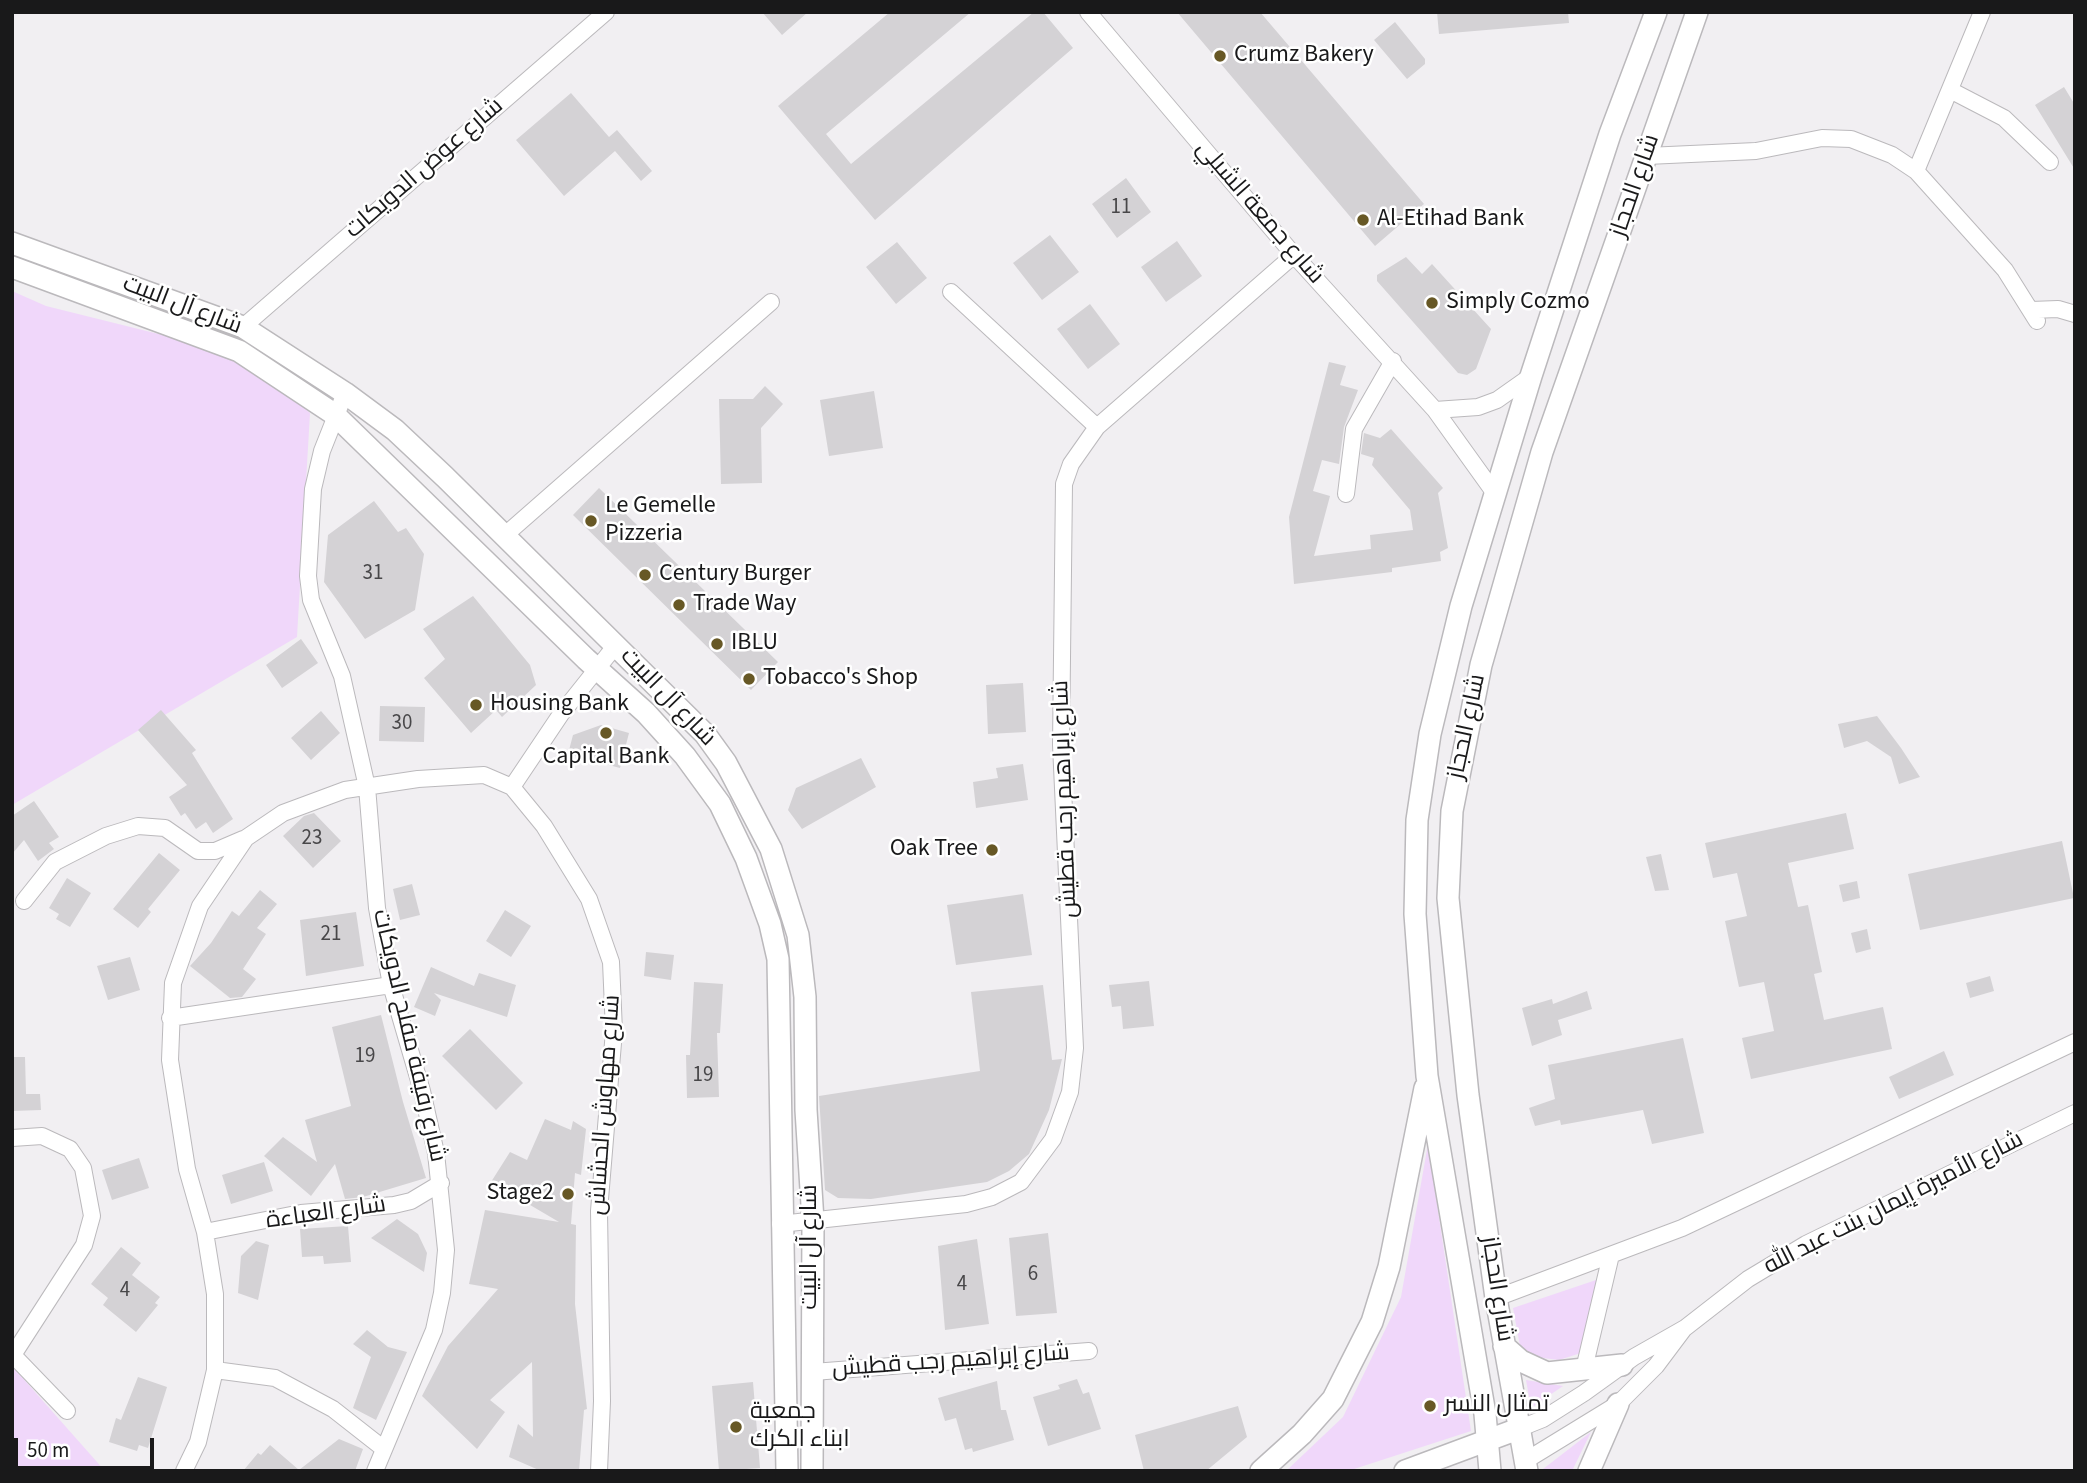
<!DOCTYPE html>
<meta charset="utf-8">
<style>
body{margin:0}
#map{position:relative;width:2087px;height:1483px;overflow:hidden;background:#f1eff2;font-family:"Source Sans 3",sans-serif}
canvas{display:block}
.frame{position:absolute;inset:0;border:14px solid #19191a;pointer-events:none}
.scale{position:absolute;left:14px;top:1438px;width:140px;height:32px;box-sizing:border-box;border:4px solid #19191a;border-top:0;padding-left:9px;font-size:21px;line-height:24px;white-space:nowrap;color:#19191a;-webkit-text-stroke:5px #fff;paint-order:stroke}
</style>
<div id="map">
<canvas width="2087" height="1483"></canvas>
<div class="frame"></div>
<div class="scale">50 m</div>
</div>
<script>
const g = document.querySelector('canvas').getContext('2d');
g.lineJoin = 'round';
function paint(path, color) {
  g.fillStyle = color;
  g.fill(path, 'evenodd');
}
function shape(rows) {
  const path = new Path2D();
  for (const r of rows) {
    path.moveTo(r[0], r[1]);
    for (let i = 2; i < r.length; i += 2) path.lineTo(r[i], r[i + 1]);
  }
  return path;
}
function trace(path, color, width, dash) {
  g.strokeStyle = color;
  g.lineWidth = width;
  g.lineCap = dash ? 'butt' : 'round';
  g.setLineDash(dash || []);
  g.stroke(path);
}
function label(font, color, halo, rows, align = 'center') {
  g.font = font + ' "Source Sans 3",Cairo,sans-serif';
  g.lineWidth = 5;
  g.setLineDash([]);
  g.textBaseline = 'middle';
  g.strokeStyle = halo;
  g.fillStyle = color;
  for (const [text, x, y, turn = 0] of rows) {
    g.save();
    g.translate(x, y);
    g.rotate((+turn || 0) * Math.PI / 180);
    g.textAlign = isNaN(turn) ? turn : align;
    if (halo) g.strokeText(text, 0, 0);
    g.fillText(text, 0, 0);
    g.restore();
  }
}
paint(shape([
 [12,291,46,306,247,356,310,413,297,637,12,805],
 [1428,1144,1471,1431,1348,1471,1286,1471,1343,1417,1401,1297],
 [1602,1278,1584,1352,1559,1360,1535,1357,1520,1346,1513,1308],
 [12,1366,105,1471,12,1471],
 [1526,1380,1563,1386,1531,1408],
 [1591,1432,1572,1471,1543,1471,1543,1469]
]), '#f0d7fa');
paint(shape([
 [762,12,808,12,782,35],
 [890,12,971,12,826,134,851,164,1034,12,1043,12,1073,48,875,220,778,106],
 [1177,12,1260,12,1424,204,1375,246],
 [1437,12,1568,12,1569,23,1439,34],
 [1395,22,1425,59,1425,64,1407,79,1374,40],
 [2064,87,2075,105,2075,170,2035,105],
 [571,93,609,137,617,130,652,171,641,181,615,151,564,196,516,140],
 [1126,178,1151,212,1117,238,1092,204],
 [1050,235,1079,272,1042,300,1013,263],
 [1177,241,1202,276,1166,302,1141,267],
 [897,242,927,278,896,304,866,267],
 [1406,257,1422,274,1432,264,1491,329,1476,369,1467,375,1458,373,1377,281,1377,275],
 [1090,304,1120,344,1088,369,1057,329],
 [1329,362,1346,366,1340,385,1358,390,1344,427,1339,464,1322,460,1313,491,1330,496,1314,556,1371,549,1370,535,1413,530,1410,510,1372,465,1374,458,1361,454,1364,433,1380,438,1391,429,1443,488,1438,493,1448,548,1440,552,1441,561,1392,568,1392,572,1294,584,1289,517],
 [765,386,783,404,761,428,762,483,721,484,719,399,753,399],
 [874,391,883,448,829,456,820,400],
 [599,488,778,662,751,690,573,515],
 [374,501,398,532,406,528,424,554,415,610,365,639,324,582,328,535],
 [473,596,530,665,536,685,502,717,496,710,471,733,424,678,445,659,423,629],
 [301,639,318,663,282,688,266,665],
 [1023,683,1026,732,988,734,986,685],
 [380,706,425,707,424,742,379,741],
 [161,710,196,750,192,753,233,819,213,833,206,822,196,829,185,813,181,816,169,797,187,785,138,730],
 [321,711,340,733,311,760,291,738],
 [1877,716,1901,748,1920,777,1899,784,1891,757,1867,741,1844,748,1838,724],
 [601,725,629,733,620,768,568,754,573,735],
 [861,758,876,787,802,829,788,810,796,788],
 [1023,764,1028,800,976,808,973,782,998,778,996,768],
 [34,801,59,837,49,843,54,849,38,861,24,840,12,854,12,816],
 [314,813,341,841,313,868,283,836,304,816],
 [1846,813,1854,849,1788,863,1798,907,1808,905,1822,972,1814,974,1824,1020,1883,1007,1892,1049,1751,1079,1742,1038,1774,1031,1764,982,1739,987,1725,921,1747,916,1737,873,1713,878,1705,843],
 [2062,841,2074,898,1920,930,1908,874],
 [159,853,180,870,148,909,151,912,138,928,113,909],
 [1661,854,1669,890,1655,891,1646,857],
 [67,878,91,893,70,927,56,919,59,914,49,908],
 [1857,881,1860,898,1843,902,1839,885],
 [412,884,420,915,400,920,393,889],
 [260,890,277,904,257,928,266,934,243,969,256,979,242,997,230,998,190,966,211,943,232,911,239,916],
 [1023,894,1032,955,956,965,947,905],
 [505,910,531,926,511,957,486,941],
 [356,912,364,966,306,976,300,920],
 [1867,929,1871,949,1856,953,1851,933],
 [646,952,674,955,671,980,644,976],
 [130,957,140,990,108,1000,97,966],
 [431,967,474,986,479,973,516,985,507,1017,434,993,441,1000,435,1016,414,1007],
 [1990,976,1994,991,1970,998,1966,983],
 [1149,981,1154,1026,1123,1029,1121,1006,1112,1007,1109,985],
 [694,982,723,984,720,1033,717,1033,719,1097,687,1098,686,1055,690,1055],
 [1043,985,1052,1060,1062,1059,1049,1110,1029,1154,1009,1171,987,1182,871,1199,838,1198,825,1190,819,1096,980,1071,971,992],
 [1587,991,1592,1009,1558,1020,1562,1035,1532,1046,1522,1008,1552,999,1553,1004],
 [381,1015,403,1102,426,1178,363,1197,345,1199,335,1164,311,1196,264,1156,283,1137,317,1162,305,1120,351,1106,332,1027],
 [470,1029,523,1083,496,1110,442,1056],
 [1683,1038,1704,1133,1652,1144,1643,1110,1561,1125,1560,1120,1535,1126,1529,1108,1555,1099,1548,1065],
 [1944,1051,1954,1075,1899,1099,1889,1077],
 [12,1057,25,1057,26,1094,40,1094,41,1110,12,1111],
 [545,1119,571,1130,573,1121,586,1129,581,1175,575,1173,571,1224,576,1225,575,1304,587,1409,584,1410,579,1471,541,1471,509,1457,518,1424,533,1437,532,1362,490,1400,505,1412,477,1449,422,1396,448,1346,498,1289,469,1284,485,1210,559,1222,491,1182,510,1152,527,1160],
 [139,1158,149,1188,112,1200,102,1170],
 [264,1162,273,1191,231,1204,222,1175],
 [397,1219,418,1234,427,1253,424,1272,371,1238],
 [348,1226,351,1262,324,1264,323,1256,302,1257,300,1229],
 [1048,1233,1057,1313,1016,1316,1009,1238],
 [977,1239,989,1324,945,1330,938,1246],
 [256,1241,269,1245,258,1300,238,1293,241,1256],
 [121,1247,141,1263,132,1275,160,1297,155,1303,158,1305,136,1332,103,1305,108,1298,91,1284],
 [367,1330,388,1347,407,1352,376,1420,353,1408,371,1357,353,1344],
 [138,1377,167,1387,148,1448,139,1445,137,1451,109,1442,116,1418,121,1420],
 [1077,1379,1083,1394,1089,1392,1101,1429,1048,1446,1033,1397,1060,1389,1058,1385],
 [997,1381,1001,1410,1006,1410,1014,1440,973,1452,972,1448,965,1450,956,1418,945,1421,938,1398],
 [753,1382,760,1468,719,1471,712,1386],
 [1238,1406,1247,1437,1206,1471,1144,1471,1135,1435],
 [339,1439,363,1449,355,1471,243,1471,258,1453,261,1455,270,1445,299,1470]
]), '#d4d2d5');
const street = shape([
 [1088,12,1294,255,1435,410,1496,495],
 [1950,90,2004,118,2050,162],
 [1647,156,1756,151,1822,138,1851,139,1892,155,1916,171,2005,270,2037,321],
 [1916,171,1982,12],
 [951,292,1097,427],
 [2031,310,2058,309,2075,314],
 [243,327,606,12],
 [345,393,322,451,313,489,308,576,311,600,342,676,367,787,377,908,391,985,422,1091,436,1153,446,1250,442,1293,434,1330,375,1471],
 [1435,410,1478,407,1497,400,1531,376],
 [1346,494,1354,429,1393,361],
 [504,536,771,302],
 [512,787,561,714,616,645],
 [24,901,55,862,106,836,138,826,165,828,198,851,215,851,243,839],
 [170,1018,391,985],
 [12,1138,42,1136,70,1149,83,1168,92,1216,84,1245,13,1355],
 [780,1224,966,1204,992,1197,1021,1182,1053,1139,1070,1092,1075,1048,1061,745,1064,484,1071,464,1097,427,1294,255],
 [205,1232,301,1213,394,1205,411,1201,441,1183],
 [1496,1298,1682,1228,2075,1042],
 [12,1354,67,1411],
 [1584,1369,1611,1255],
 [215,1370,275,1378,333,1409,384,1449],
 [813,1372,1089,1351],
 [1518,1429,1543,1419,1584,1393,1634,1357,1685,1328,1748,1279,1806,1244,2075,1113],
 [1525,1461,1618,1404,1656,1366,1683,1330],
 [184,1471,198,1442,215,1370,215,1294,205,1232,187,1169,170,1060,173,983,200,906,246,838,283,813,345,790,418,779,484,775,512,787,544,826,589,899,611,962,614,1031,599,1211,602,1401,599,1471]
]);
const secondary = shape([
 [12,243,243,327,345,393,395,430,445,477,705,734,726,763,771,849,798,935,805,997,806,1110,813,1221,812,1471],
 [12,267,239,351,334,414,586,659,646,713,685,756,720,804,746,858,770,924,778,959,787,1471],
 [1504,1346,1521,1361,1547,1373,1622,1365],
 [1261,1471,1302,1434,1333,1399,1372,1322,1389,1267,1425,1088],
 [1405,1471,1518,1429],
 [1490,1471,1485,1414,1427,1076,1415,914,1417,820,1430,734,1461,606,1531,376,1610,134,1656,12],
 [1527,1471,1496,1298,1468,1095,1448,898,1452,811,1481,665,1542,452,1697,12],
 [1589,1471,1618,1404]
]);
trace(street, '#bbb9bc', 18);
trace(secondary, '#bbb9bc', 24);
trace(street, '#fff', 16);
trace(secondary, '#fff', 21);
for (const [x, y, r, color] of [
 [1220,56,7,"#675825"],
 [1363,220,7,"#675825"],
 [1432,303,7,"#675825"],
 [591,521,7,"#675825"],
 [645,575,7,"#675825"],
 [679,605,7,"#675825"],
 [717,644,7,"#675825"],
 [749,679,7,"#675825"],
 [476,705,7,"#675825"],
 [606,733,7,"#675825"],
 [992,850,7,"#675825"],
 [568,1194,7,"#675825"],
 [1430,1406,7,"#675825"],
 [736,1427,7,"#675825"]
]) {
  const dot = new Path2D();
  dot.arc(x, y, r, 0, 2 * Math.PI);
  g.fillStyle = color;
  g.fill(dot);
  trace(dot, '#fff', 2.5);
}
label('21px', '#484749', null, [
 ["11",1121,208],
 ["31",373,574],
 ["30",402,724],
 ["23",312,839],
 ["21",331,935],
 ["19",365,1057],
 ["19",703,1076],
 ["6",1033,1275],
 ["4",962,1285],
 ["4",125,1291]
]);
label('24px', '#19191a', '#fff', [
 ["Crumz Bakery",1234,56],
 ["Al-Etihad Bank",1377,220],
 ["Simply Cozmo",1446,303],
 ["Le Gemelle",605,507],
 ["Pizzeria",605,535],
 ["Century Burger",659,575],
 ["Trade Way",693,605],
 ["IBLU",731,644],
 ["Tobacco's Shop",763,679],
 ["Housing Bank",490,705],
 ["Capital Bank",606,758,"center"],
 ["Oak Tree",978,850,"right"],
 ["Stage2",554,1194,"right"],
 ["تمثال النسر",1444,1406],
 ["جمعية",750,1413],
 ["ابناء الكرك",750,1441]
], 'left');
label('24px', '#19191a', '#fff', [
 ["شارع عوض الدويكات",425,169,-41],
 ["شارع الحجاز",1636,186,-71],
 ["شارع جمعة الشبلي",1259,213,49],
 ["شارع آل البيت",182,306,21],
 ["شارع آل البيت",667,698,46],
 ["شارع الحجاز",1468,727,-78],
 ["شارع إبراهيم رجب قطيش",1066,799,-92],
 ["شارع رفيفة مفلح الدويكات",408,1036,77],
 ["شارع مهاوش الحشاش",606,1105,-86],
 ["شارع الأميرة إيمان بنت عبد الله",1894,1204,-27],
 ["شارع العباءة",326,1214,-8],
 ["شارع آل البيت",811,1247,-90],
 ["شارع الحجاز",1496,1289,81],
 ["شارع إبراهيم رجب قطيش",951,1362,-4]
]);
</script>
